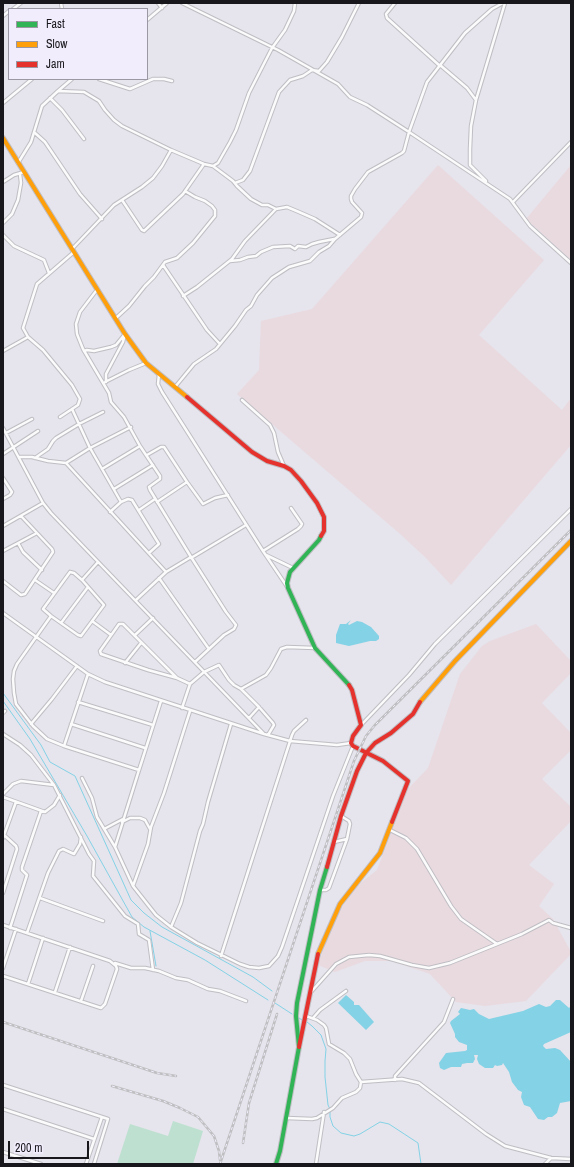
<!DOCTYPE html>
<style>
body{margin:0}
#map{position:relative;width:574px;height:1167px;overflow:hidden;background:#e6e4ec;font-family:"Archivo Narrow",sans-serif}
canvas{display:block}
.frame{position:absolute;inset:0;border:4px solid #18171c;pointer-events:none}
.legend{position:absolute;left:8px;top:8px;width:140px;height:72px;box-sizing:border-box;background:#f2edfd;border:1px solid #9b97a3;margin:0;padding:5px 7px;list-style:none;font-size:12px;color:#18171c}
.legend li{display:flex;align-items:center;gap:8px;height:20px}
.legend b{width:20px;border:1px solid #9b97a3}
.scale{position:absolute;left:8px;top:1141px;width:81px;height:18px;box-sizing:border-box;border:2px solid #18171c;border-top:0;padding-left:5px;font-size:12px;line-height:14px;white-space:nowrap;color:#18171c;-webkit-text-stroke:3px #f2edfd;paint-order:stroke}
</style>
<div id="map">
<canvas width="574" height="1167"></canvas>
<div class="frame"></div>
<ul class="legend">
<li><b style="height:5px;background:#30b455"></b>Fast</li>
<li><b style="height:5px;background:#ff9f0a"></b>Slow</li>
<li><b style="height:5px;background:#e5322d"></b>Jam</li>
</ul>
<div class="scale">200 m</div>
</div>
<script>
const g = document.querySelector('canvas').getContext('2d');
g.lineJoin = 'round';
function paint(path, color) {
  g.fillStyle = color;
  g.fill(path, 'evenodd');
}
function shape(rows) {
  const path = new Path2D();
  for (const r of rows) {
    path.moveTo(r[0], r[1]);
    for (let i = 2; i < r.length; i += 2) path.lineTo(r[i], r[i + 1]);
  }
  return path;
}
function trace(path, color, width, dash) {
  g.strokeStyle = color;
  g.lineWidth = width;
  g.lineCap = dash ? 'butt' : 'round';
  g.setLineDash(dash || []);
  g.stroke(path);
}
paint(shape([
 [438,165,544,260,479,335,562,410,571,398,571,445,451,585,426,558,399,533,237,394,259,370,261,321,312,309],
 [571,165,571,260,526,219],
 [536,624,571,661,571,673,542,703,571,733,571,750,542,779,571,807,571,821,529,865,554,884,539,906,553,919,571,952,571,954,526,1001,485,1006,456,1002,430,974,392,961,365,961,335,972,318,965,332,924,353,889,377,870,408,789,428,768,460,674,482,646,490,641]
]), '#e9dadf');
paint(shape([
 [173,1121,203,1131,193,1164,117,1164,130,1124,168,1136]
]), '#bee0d0');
paint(shape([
 [351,620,348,624,349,625,357,621,362,622,371,627,379,636,379,639,376,641,370,641,349,646,336,643,336,635,340,624,346,624],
 [346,995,354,1002,354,1005,359,1005,374,1022,366,1030,338,1003],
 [556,1000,560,1000,569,1008,571,1006,571,1032,544,1044,543,1046,546,1049,555,1048,560,1050,571,1062,571,1101,560,1103,557,1113,552,1117,548,1117,544,1120,538,1119,530,1107,524,1105,521,1097,522,1092,518,1090,512,1082,509,1072,503,1063,502,1065,497,1066,495,1065,493,1068,485,1068,479,1064,477,1059,478,1055,474,1055,475,1059,473,1063,467,1063,462,1064,461,1067,451,1067,444,1070,440,1068,439,1063,446,1053,465,1051,467,1050,467,1045,459,1042,455,1037,455,1034,450,1023,451,1021,460,1014,458,1012,461,1008,470,1010,474,1009,479,1014,489,1019,523,1011,539,1004,546,1007,550,1006]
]), '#83d2e6');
trace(shape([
 [3,693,41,745,50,762,75,776,131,900,144,913,162,927,253,977,272,991],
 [3,701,30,739,87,836,132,917,144,927,205,960,268,1000],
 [150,931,156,966],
 [275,1003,292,1014],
 [299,1018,302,1020],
 [307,1022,312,1026,321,1035,326,1049,325,1061,325,1077,328,1105,330,1109,330,1117,333,1126,341,1133,354,1136,360,1134,380,1122,389,1124,418,1143,421,1164]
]), '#83d2e6', 1);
const street = shape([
 [61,3,62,9],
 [158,3,162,8],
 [395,3,386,14,387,18,440,66],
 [503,3,492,9,465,33,427,82,409,132,510,199,530,226,571,263],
 [13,9,21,3],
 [3,16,9,11],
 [147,20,167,3],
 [440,65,467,88,476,100],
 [99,79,130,89,153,79,164,79,172,81],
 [58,91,84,92,99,101,105,110,114,120,122,126,171,150,204,164,213,166,218,163,230,142,236,130,249,93,272,48,285,30,294,11,295,3],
 [50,98,62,110,84,139],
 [3,103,32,79],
 [35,133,45,142,80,194,102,219],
 [18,163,31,142,42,106,58,91,72,79],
 [213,166,233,181,237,186,251,199,262,205,268,205,276,209],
 [486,181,470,165,470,149,471,126,476,100,505,3],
 [3,182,14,175,24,172],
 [235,183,243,180,250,171,279,92,290,80,303,76,312,70,319,71,327,62,342,37,359,3],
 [122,200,142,230,144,231,183,194,204,164],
 [513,202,571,142],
 [3,223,12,214,18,200,21,183,20,174],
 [3,235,14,246,44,260,49,273],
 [72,249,114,205,142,187,153,178,162,166,171,150],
 [230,261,240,260,248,257,256,256,261,252,273,247,290,246,295,249,298,246,306,247,312,244,319,242,334,239],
 [163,265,207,330,219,343],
 [98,290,96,291,80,312,76,324,77,334,83,349,109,393,111,402,124,417,140,446],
 [183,296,197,287,232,259,245,241,276,209,287,207,299,212,315,219,340,235],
 [116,318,129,306,145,286,154,277,165,262,177,258,193,243,215,216,215,210,212,206,205,201,195,197,185,191],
 [3,351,28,337],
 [84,351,87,350,94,351,111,347,116,345,125,334,123,342,106,374,106,382],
 [159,374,158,384,162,392,263,551,298,529,301,526,302,524,291,508],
 [105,382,129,370,146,363],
 [175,387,194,364,216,349,235,326,246,310,251,306,257,295,272,278,289,267,310,261,319,252,329,246,335,239,361,217,362,213,352,202,351,199,351,196,355,189,368,172,402,153,404,151,409,132,367,105,350,97,338,84,278,50,182,3],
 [242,400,270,425,274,433,278,452,284,466],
 [72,409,90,448,131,427],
 [60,417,78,405,80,399,72,385,43,350,28,337,23,328,37,284,74,252],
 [3,428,43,503,3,526],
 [6,433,32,419],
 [3,454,38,431],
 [147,455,161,447,164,447,187,482,157,502],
 [19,457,32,457,48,461,66,463],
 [35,458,48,449,53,441,56,438,79,424,103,412],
 [102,469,140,446,160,476,160,479,149,487,150,490,191,557,166,572,136,600],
 [3,478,12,492,10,495,3,499],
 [187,482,203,504,215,498,228,495],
 [114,489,153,465],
 [121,502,90,448,66,463,166,572],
 [43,503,51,513,264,734],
 [139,510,155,499],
 [110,512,121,502,128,499,132,500,159,544,149,553],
 [18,543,23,552,42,570],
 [3,551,37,533],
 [263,551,288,588],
 [266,555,293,568],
 [191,557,226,612,236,625,234,629,224,635,195,662],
 [191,558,246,525],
 [70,572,74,573,82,580,104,605,81,636,78,635,51,616,43,609,70,572],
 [159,578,209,649],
 [35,580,54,593],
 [82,580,98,562],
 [3,581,21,595,25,594,53,552,52,549,21,516],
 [3,613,88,674,105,682,264,734,290,741,337,745,351,743],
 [51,616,17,664,14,671,13,679,14,693,16,704,33,726,47,739,64,746],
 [92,621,111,635],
 [61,623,88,587],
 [135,635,153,618],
 [125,663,141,643],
 [88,674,64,746,139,770,161,701],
 [177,678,123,624,119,624,100,651,101,654,148,670,177,678,190,684],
 [241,689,266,675,271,668,281,649,287,647,315,648],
 [78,702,153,725],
 [182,708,190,684,204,672,219,665,229,680,234,685,241,689,259,707,273,723,274,725,268,735],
 [3,713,5,711],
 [249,718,259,707],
 [31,724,52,699,77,666],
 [71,724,145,748],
 [362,724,409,675,435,644,571,509],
 [3,734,20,745,31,755,54,785,89,854,94,861,93,876,125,916,138,924,139,934,149,940,153,970],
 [82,778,92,798,97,817,115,847,139,770],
 [3,794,13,784,21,781,54,785],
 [3,797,45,812,54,805,60,795],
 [122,822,130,818,140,818,145,820,150,829],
 [104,829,123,819],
 [390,830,406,838,417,849,451,906,461,919,497,944],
 [3,838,16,802],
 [334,842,347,839],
 [115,847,133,886,156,915,171,927,197,943,240,964,249,967,259,968,269,966,278,956,282,947,333,796,353,746],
 [133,886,148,844,151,827,164,793,190,711],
 [320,890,326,890,329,888,347,839,350,824,349,821,341,816],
 [3,893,17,849,16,846,4,835],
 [40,898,103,921],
 [3,925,110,961,116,966,117,969,105,1004,101,1008,3,976],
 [171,927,181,903,200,831,203,824,208,802,231,724],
 [10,928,27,875,22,870,22,867,41,811],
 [27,933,48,873,59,851,63,849,74,854,80,844,81,837],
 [221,956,292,735,294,731,306,720],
 [115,963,131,968,145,968,159,971,176,978,188,980,208,989,220,991,246,1001],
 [3,968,16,929],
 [28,984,43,938],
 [55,992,70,947],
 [311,992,336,964,349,957,369,955,380,956,412,965,429,968,450,963,522,934,549,920,553,923,571,928],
 [81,1001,93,966],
 [313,1018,320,1010,346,991],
 [395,1080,395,1076,444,1022,453,999],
 [361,1082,402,1079,419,1083,486,1134,505,1146,551,1158,571,1159],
 [3,1085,108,1119,94,1164],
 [3,1109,94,1139],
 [287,1118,312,1119,317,1118,333,1108,342,1098,356,1092,360,1088,361,1082,356,1074,350,1059,344,1053,329,1044,326,1028,324,1025,317,1020,306,1016],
 [3,1152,41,1164],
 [86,1164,102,1117],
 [316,1164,324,1112],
 [545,1164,551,1158]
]);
const fast = shape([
 [321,536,319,540,290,572,287,583,288,588,315,648,349,685],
 [276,1164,280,1151,299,1047,296,1016,297,1003,320,890,327,867]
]);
const slow = shape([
 [3,138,125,334,146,363,187,397],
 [420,702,455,661,571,541],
 [318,954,340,904,380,853,392,822]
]);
const jam = shape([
 [187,397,252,452,267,461,284,466,291,470,301,481,317,503,324,517,324,531,321,536],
 [349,685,352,690,361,725,353,736,351,743,353,746,383,761,408,781,392,822],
 [327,867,341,816,357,771,366,753,375,743,391,733,413,714,420,702],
 [299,1047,318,954]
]);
trace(street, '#bfbec3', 4.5);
trace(fast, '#bfbec3', 6);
trace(slow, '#bfbec3', 6);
trace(jam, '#bfbec3', 6);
trace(street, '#fbfbfc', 2.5);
trace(fast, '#30b455', 4);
trace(slow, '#ff9f0a', 4);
trace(jam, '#e5322d', 4);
const rail = shape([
 [3,1022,157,1073,176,1076],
 [112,1086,163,1101,180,1108,198,1117,214,1136,219,1151,220,1160],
 [243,1143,249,1103,277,1014],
 [220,1164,354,761,366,736,375,725,571,530]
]);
trace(rail, '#bfbfc1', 2.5);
trace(rail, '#f2edfd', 1, [3]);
</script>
